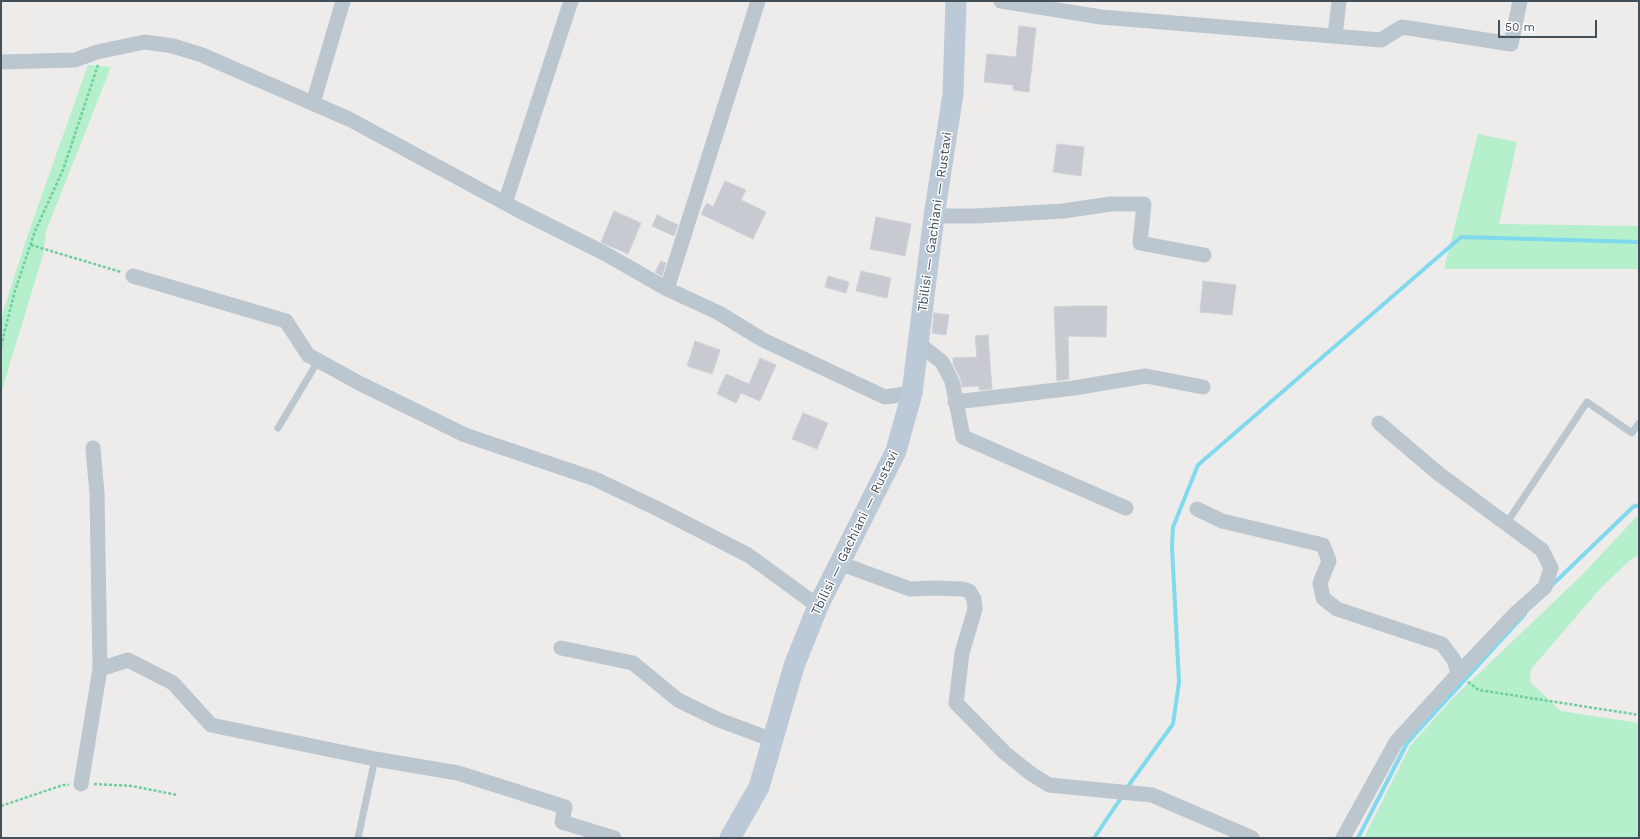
<!DOCTYPE html>
<meta charset="utf-8">
<style>
body{margin:0}
#map{position:relative;width:1640px;height:839px;overflow:hidden;background:#eeebeb;font-family:"Work Sans",sans-serif}
canvas{display:block}
.frame{position:absolute;inset:0;border:2px solid #434f59;pointer-events:none}
.scale{position:absolute;left:1498px;top:20px;width:99px;height:18px;box-sizing:border-box;border:2px solid #434f59;border-top:0;padding-left:5px;font-size:12px;line-height:14px;white-space:nowrap;color:#434f59;-webkit-text-stroke:3px #fff;paint-order:stroke}
</style>
<div id="map">
<canvas width="1640" height="839"></canvas>
<div class="frame"></div>
<div class="scale">50 m</div>
</div>
<script>
const g = document.querySelector('canvas').getContext('2d');
g.lineJoin = 'round';
function paint(path, color) {
  g.fillStyle = color;
  g.fill(path, 'evenodd');
}
function shape(rows) {
  const path = new Path2D();
  for (const r of rows) {
    path.moveTo(r[0], r[1]);
    for (let i = 2; i < r.length; i += 2) path.lineTo(r[i], r[i + 1]);
  }
  return path;
}
function trace(path, color, width, dash) {
  g.strokeStyle = color;
  g.lineWidth = width;
  g.lineCap = dash ? 'butt' : 'round';
  g.setLineDash(dash || []);
  g.stroke(path);
}
function label(font, color, halo, rows, align = 'center') {
  g.font = font + ' "Work Sans",sans-serif';
  g.lineWidth = 3;
  g.setLineDash([]);
  g.textBaseline = 'middle';
  g.strokeStyle = halo;
  g.fillStyle = color;
  for (const [text, x, y, turn = 0] of rows) {
    g.save();
    g.translate(x, y);
    g.rotate((+turn || 0) * Math.PI / 180);
    g.textAlign = isNaN(turn) ? turn : align;
    if (halo) g.strokeText(text, 0, 0);
    g.fillText(text, 0, 0);
    g.restore();
  }
}
paint(shape([
 [88,65,111,67,46,231,43,255,1,393,1,318,27,237],
 [1478,134,1517,142,1499,224,1639,226,1639,269,1444,269],
 [1639,514,1639,554,1629,561,1600,589,1531,669,1530,682,1561,711,1639,723,1639,838,1364,838,1410,746,1451,700,1583,574]
]), '#b5efcb');
trace(shape([
 [1550,587,1633,507,1639,505],
 [1126,789,1173,724,1179,682,1172,547,1173,527,1198,465,1461,237,1639,242],
 [1094,838,1123,795],
 [1358,838,1407,743,1525,614]
]), '#81d9ee', 4);
const building = shape([
 [1019,26,1036,28,1029,92,1013,90,1013,85,984,82,987,54,1016,57,1019,26],
 [1057,144,1084,147,1081,176,1053,172,1057,144],
 [725,181,746,190,741,200,766,212,753,239,701,214,707,203,713,207,725,181],
 [614,211,641,223,628,254,601,242,614,211],
 [657,215,678,225,674,236,652,226,657,215],
 [876,217,911,224,905,256,870,249,876,217],
 [661,261,666,263,662,276,655,272,661,261],
 [861,271,891,278,887,298,856,291,861,271],
 [828,276,849,282,846,293,825,287,828,276],
 [1203,281,1236,285,1232,315,1200,312,1203,281],
 [1073,306,1107,306,1106,337,1068,336,1069,379,1057,381,1054,307,1073,306],
 [934,313,949,315,946,335,932,333,934,313],
 [988,335,992,389,979,390,979,386,962,387,960,377,953,364,953,358,977,357,975,336,988,335],
 [695,341,720,350,712,374,687,366,695,341],
 [760,358,776,365,760,401,741,393,736,403,717,394,726,374,749,384,760,358],
 [803,413,828,423,817,449,792,439,803,413]
]);
paint(building, '#c7cad0');
trace(building, '#ced1d7', 1);
trace(shape([
 [31,245,121,272],
 [1,346,14,294,35,231,63,170,98,65],
 [1468,682,1479,690,1639,715],
 [94,784,132,786,177,795],
 [1,806,63,785,69,785]
]), '#6dce9d', 2.5, [3, 2]);
trace(shape([
 [278,428,318,361],
 [1506,524,1587,402,1632,433,1639,423],
 [358,838,375,759]
]), '#bbc6cf', 7);
trace(shape([
 [1001,1,1101,17,1381,40,1402,27,1511,44,1520,1],
 [1335,36,1339,1],
 [1,62,75,60,97,52,145,42,173,46,202,55,349,119,518,210,604,253,667,289,719,313,763,340,885,397,912,393],
 [313,103,343,1],
 [505,203,571,1],
 [934,216,976,216,1063,211,1111,204,1144,204,1140,243,1204,255],
 [133,276,286,321,308,355,359,383,465,435,595,479,658,509,748,555,818,606],
 [667,289,758,1],
 [918,343,942,362,952,381,963,437,1126,508],
 [955,402,1074,388,1146,376,1203,387],
 [93,448,97,494,100,669,128,660,173,683,211,725,375,759,458,773,565,807,562,822,614,838],
 [1197,509,1222,521,1323,545,1329,561,1320,583,1323,598,1337,609,1442,644,1454,660,1458,674],
 [839,563,910,589,934,588,963,589,969,591,974,599,975,609,962,653,956,703,1005,753,1030,773,1049,785,1152,795,1252,838],
 [561,648,633,663,678,700,719,720,773,740],
 [81,784,100,669],
 [1343,838,1396,742,1458,674,1516,613,1545,587,1551,568,1542,550,1439,474,1379,423]
]), '#bbc6cf', 15);
trace(shape([
 [730,838,759,787,794,666,818,606,896,451,912,393,934,216,953,94,956,1]
]), '#bcc9d6', 21);
label('13px', '#434f59', '#fff', [
 ["Tbilisi — Gachiani — Rustavi",935,222,-82],
 ["Tbilisi — Gachiani — Rustavi",855,533,-64]
]);
</script>
